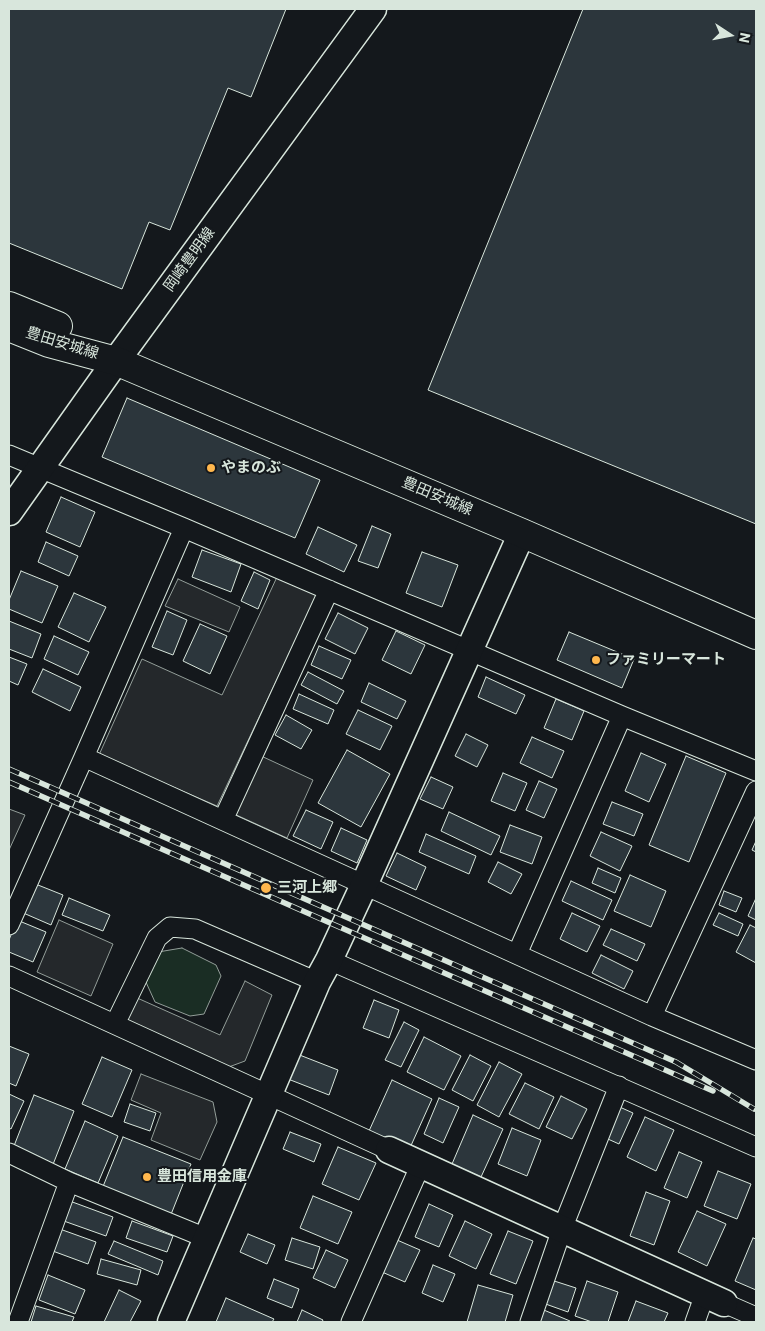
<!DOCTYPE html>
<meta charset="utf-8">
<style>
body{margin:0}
#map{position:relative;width:765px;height:1331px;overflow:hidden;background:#14181c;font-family:Roboto,sans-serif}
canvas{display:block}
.frame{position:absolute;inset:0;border:10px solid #d8e6dc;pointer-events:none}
.north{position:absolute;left:705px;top:10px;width:50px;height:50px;-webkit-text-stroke:4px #14181c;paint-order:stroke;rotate:101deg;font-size:14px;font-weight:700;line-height:20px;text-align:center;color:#d8e6dc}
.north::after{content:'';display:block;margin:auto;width:18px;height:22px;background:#d8e6dc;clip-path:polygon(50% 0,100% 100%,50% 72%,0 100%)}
</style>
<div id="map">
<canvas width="765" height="1331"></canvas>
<div class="frame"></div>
<div class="north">N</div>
</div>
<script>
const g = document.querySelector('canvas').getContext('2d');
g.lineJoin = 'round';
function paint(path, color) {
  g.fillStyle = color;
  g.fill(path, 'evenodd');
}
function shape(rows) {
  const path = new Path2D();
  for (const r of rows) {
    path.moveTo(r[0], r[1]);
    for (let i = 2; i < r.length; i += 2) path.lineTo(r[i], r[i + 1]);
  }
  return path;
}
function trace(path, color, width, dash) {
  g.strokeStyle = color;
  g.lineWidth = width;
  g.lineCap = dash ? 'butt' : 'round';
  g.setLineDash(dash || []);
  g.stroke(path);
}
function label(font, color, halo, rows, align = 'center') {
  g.font = font + ' Roboto,"Noto Sans JP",sans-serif';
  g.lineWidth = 4;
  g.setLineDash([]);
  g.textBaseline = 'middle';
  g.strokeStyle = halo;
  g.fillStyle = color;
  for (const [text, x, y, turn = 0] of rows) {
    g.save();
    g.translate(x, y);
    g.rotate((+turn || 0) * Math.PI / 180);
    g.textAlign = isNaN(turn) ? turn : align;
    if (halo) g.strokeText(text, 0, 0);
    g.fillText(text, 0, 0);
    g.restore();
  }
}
const green = shape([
 [182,948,216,965,221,976,204,1014,190,1016,155,1002,145,980,158,952,182,948]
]);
paint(green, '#1a2d24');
trace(green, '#939e99', 1);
const parking = shape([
 [277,577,317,595,217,806,99,755,142,659,222,695,277,577],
 [178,579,240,607,229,632,165,606,178,579],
 [259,755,313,780,287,838,232,813,259,755],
 [9,809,25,815,9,850,9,809],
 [59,920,113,944,91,996,37,972,59,920],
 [245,981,272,995,245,1061,226,1068,123,1026,135,997,220,1035,245,981],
 [141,1074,213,1102,217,1122,200,1160,151,1140,161,1113,131,1100,141,1074]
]);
paint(parking, '#24282b');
trace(parking, '#939e99', 1);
const building = shape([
 [9,9,286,9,251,97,228,88,170,230,149,222,122,289,9,243,9,9],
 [583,9,756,9,756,524,428,390,583,9],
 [127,398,320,480,295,538,102,457,127,398],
 [61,497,95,512,80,547,46,532,61,497],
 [372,526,391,534,378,568,358,561,372,526],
 [318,527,357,545,344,572,306,554,318,527],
 [46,542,78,556,69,576,38,562,46,542],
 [202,550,241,564,231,592,192,577,202,550],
 [422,552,458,565,442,607,406,593,422,552],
 [21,571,58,586,42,623,9,609,9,600,21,571],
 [254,572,270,580,258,609,241,601,254,572],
 [74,593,106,607,89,642,58,627,74,593],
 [167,611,187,620,173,655,152,647,167,611],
 [338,613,368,628,355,654,325,639,338,613],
 [9,621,41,634,32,658,9,649,9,621],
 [200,624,227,636,210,674,183,661,200,624],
 [396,631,425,645,411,674,382,660,396,631],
 [569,632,634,659,622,688,557,660,569,632],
 [54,636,89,652,78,675,44,659,54,636],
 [319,646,351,660,342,679,311,665,319,646],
 [9,657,27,664,18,685,9,681,9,657],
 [43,669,81,687,70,711,32,692,43,669],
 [308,672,344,691,337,704,301,685,308,672],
 [486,677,525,695,516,714,478,697,486,677],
 [369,683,406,701,397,719,361,702,369,683],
 [299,694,334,710,328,724,293,709,299,694],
 [556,699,584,711,572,740,544,728,556,699],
 [358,710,392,726,380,750,346,734,358,710],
 [286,715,312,730,301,749,275,735,286,715],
 [466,734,488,745,477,767,455,756,466,734],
 [532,737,564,751,552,778,520,763,532,737],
 [347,750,390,774,361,827,318,803,347,750],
 [641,753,666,764,649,802,625,791,641,753],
 [686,756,726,773,689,862,649,845,686,756],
 [503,773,527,783,515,811,491,801,503,773],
 [431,777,453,787,443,809,420,799,431,777],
 [539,781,557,789,544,818,526,810,539,781],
 [612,802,643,814,634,836,603,824,612,802],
 [306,810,333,822,321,849,293,836,306,810],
 [449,812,500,836,491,855,441,831,449,812],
 [510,825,542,837,532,864,500,852,510,825],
 [341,828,367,840,357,863,331,851,341,828],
 [601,832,632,846,620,871,590,856,601,832],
 [426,834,476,856,469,874,419,852,426,834],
 [756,841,756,852,752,850,756,841],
 [397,853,426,867,416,890,386,876,397,853],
 [498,862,522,874,511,894,488,882,498,862],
 [598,868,621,878,615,893,592,883,598,868],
 [630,875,666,891,651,927,614,911,630,875],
 [571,881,612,900,603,920,562,901,571,881],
 [33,883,63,895,51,925,21,912,33,883],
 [724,891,742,898,736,912,719,905,724,891],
 [69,898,110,915,103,931,62,915,69,898],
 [756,898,756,920,748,916,756,898],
 [572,913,600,926,587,952,560,939,572,913],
 [719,913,743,924,738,936,713,925,719,913],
 [17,920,46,932,33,962,9,952,9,940,17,920],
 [750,925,756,928,756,963,736,952,750,925],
 [611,929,645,944,637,961,603,945,611,929],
 [601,955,633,971,624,989,592,973,601,955],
 [374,1000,399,1010,389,1038,363,1028,374,1000],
 [404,1022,419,1030,401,1067,385,1060,404,1022],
 [424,1037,461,1056,444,1090,407,1072,424,1037],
 [9,1046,29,1054,16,1086,9,1083,9,1046],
 [297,1054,338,1070,329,1095,288,1079,297,1054],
 [470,1055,491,1066,473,1101,452,1090,470,1055],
 [102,1057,132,1070,112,1117,82,1104,102,1057],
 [499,1062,522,1074,499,1117,477,1105,499,1062],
 [392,1080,432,1099,409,1150,369,1131,392,1080],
 [525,1083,554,1097,539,1129,509,1114,525,1083],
 [9,1094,24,1101,11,1129,9,1128,9,1094],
 [34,1095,74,1111,52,1167,12,1151,34,1095],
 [561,1096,587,1109,572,1139,546,1127,561,1096],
 [439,1098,459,1107,443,1143,424,1134,439,1098],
 [130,1104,156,1113,150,1131,124,1122,130,1104],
 [613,1104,633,1113,619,1144,599,1135,613,1104],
 [473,1115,503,1129,481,1177,452,1164,473,1115],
 [645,1117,674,1130,656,1171,627,1157,645,1117],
 [85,1121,118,1136,98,1183,65,1169,85,1121],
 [512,1128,541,1140,527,1176,498,1164,512,1128],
 [290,1132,321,1144,314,1162,283,1149,290,1132],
 [123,1137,191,1164,170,1217,102,1189,123,1137],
 [338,1147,376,1163,359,1200,322,1184,338,1147],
 [679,1152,702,1162,687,1198,664,1188,679,1152],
 [718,1171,751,1184,737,1219,704,1206,718,1171],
 [646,1192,670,1201,654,1245,630,1236,646,1192],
 [313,1196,352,1212,338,1244,300,1228,313,1196],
 [67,1200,113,1217,106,1236,61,1220,67,1200],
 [429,1204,453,1215,439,1247,415,1237,429,1204],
 [697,1211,726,1224,707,1266,678,1252,697,1211],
 [132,1221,173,1236,167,1252,126,1238,132,1221],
 [465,1221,492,1234,476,1269,449,1256,465,1221],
 [57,1228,96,1242,88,1264,50,1250,57,1228],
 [508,1231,533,1241,516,1284,490,1274,508,1231],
 [248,1234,275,1245,267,1264,240,1252,248,1234],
 [292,1238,320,1247,313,1269,285,1260,292,1238],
 [753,1238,756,1239,756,1290,735,1281,753,1238],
 [397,1240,420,1250,405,1282,382,1272,397,1240],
 [114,1241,163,1261,158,1275,108,1254,114,1241],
 [326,1250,348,1260,335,1288,313,1278,326,1250],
 [101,1259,141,1270,137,1285,97,1274,101,1259],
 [433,1265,455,1274,443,1302,422,1293,433,1265],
 [48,1275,85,1290,75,1314,39,1300,48,1275],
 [274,1279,299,1289,292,1308,267,1298,274,1279],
 [548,1279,576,1288,568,1312,540,1302,548,1279],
 [587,1281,618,1292,608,1322,592,1322,575,1316,587,1281],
 [478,1285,513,1295,505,1322,467,1322,478,1285],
 [119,1290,141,1301,130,1322,104,1322,119,1290],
 [226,1298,274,1319,272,1322,216,1322,226,1298],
 [636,1301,668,1313,664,1322,628,1322,636,1301],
 [36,1306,74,1317,72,1322,31,1322,36,1306],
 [539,1308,570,1321,570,1322,534,1322,539,1308],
 [302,1310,323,1320,322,1322,297,1322,302,1310]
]);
paint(building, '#2c363c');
trace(building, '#d8e6dc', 1);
const street = shape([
 [9,455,184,528,622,716,756,771],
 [184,528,84,757,652,1016,756,1060],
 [223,820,329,590],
 [9,925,84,757],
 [517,954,622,716],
 [329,960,756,1147],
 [9,976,389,1150],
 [652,1016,756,791],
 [115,1024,157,938,170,927,195,929,317,982],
 [9,1153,69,1182,206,1238],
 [724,1303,756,1317],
 [18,1322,69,1182],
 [351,1322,421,1164],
 [530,1322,562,1229,619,1086],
 [695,1322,705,1294]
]);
const secondary = shape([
 [9,512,116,361,373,9],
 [389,1150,724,1303],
 [171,1322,317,982,329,960,364,885,522,533]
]);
const primary = shape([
 [9,306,58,326],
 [9,327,49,343,116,361,522,533,756,635]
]);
trace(street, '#d8e6dc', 21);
trace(secondary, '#d8e6dc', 29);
trace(primary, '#d8e6dc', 30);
trace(street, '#14181c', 19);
trace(secondary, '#14181c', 26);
trace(primary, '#14181c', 28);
const rail = shape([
 [9,769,676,1062,754,1109],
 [9,782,713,1091]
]);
trace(rail, '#d8e6dc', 5.5);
trace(rail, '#14181c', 4, [11]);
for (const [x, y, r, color] of [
 [211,468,5,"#ffb74d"],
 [596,660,5,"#ffb74d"],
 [266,888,6,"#ffb74d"],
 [147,1177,5,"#ffb74d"]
]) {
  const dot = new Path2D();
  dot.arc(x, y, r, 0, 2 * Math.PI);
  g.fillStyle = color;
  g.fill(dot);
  trace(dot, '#14181c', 2);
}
label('15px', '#d8e6dc', '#14181c', [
 ["岡崎豊明線",190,260,-54],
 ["豊田安城線",62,344,17],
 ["豊田安城線",437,497,23]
]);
label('bold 15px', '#d8e6dc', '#14181c', [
 ["やまのぶ",221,468],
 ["ファミリーマート",606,660],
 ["三河上郷",277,888],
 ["豊田信用金庫",157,1177]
], 'left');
</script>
